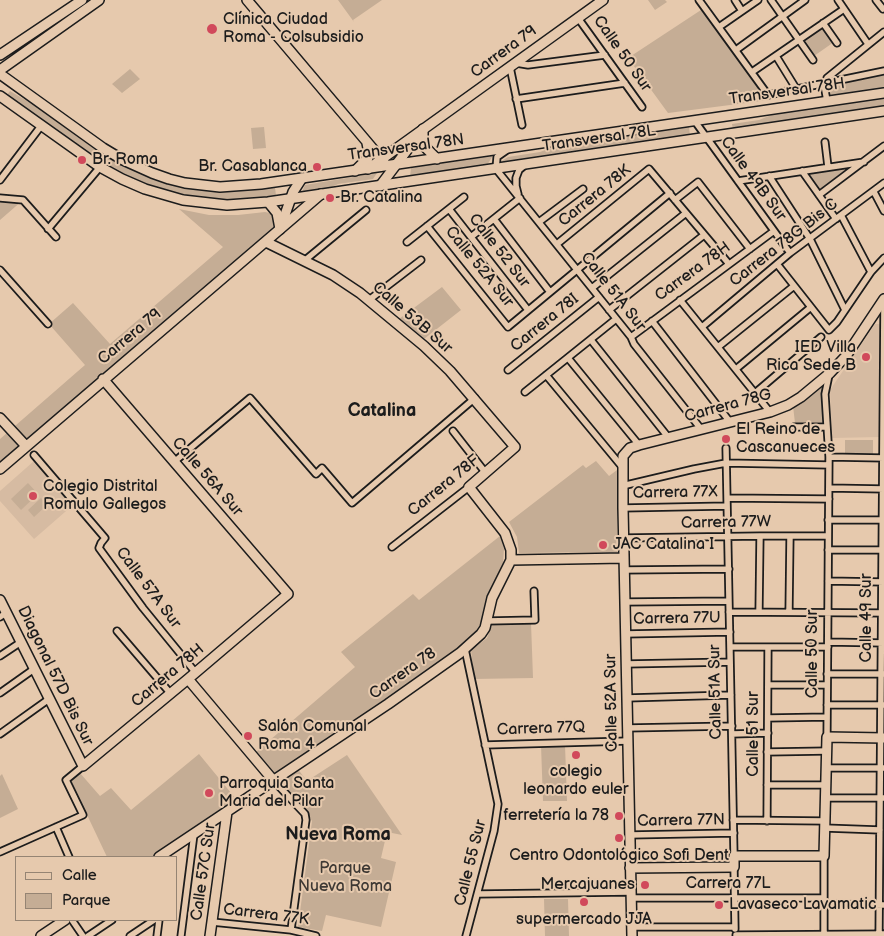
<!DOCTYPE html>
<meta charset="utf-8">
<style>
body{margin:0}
#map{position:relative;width:884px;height:936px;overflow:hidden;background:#e6c9ad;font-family:"Balsamiq Sans",sans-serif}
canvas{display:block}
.legend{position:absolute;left:15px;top:856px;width:162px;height:65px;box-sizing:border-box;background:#e6c9ad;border:1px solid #958473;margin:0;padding:6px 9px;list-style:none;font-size:15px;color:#1c1c1c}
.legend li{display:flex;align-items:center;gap:10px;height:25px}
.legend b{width:25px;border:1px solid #958473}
</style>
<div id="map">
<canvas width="884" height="936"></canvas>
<ul class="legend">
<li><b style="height:6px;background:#e6c9ad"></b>Calle</li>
<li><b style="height:14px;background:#c5ad95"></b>Parque</li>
</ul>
</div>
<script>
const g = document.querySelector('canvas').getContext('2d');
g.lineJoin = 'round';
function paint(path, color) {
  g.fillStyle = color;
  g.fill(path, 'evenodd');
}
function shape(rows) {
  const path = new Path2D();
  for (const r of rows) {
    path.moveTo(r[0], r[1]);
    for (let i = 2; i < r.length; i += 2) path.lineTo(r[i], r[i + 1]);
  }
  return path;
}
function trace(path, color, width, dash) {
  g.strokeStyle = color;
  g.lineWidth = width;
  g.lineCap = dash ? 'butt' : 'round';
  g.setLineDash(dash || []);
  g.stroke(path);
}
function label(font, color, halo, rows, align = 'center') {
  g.font = font + ' "Balsamiq Sans",sans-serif';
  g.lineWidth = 4;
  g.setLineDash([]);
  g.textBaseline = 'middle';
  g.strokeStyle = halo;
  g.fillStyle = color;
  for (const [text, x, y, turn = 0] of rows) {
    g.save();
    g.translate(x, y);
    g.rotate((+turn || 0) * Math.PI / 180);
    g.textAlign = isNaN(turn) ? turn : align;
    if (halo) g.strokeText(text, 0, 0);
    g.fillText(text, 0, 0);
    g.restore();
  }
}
paint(shape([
 [875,324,880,324,880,437,832,438,830,390],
 [34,461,73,505,34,539,0,501,0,491]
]), '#d6bba2');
paint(shape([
 [338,0,382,0,353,20,354,22],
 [648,0,665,0,667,2,655,10],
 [701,10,769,100,668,113,628,58],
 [823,27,834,42,814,56,804,40],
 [130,69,140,79,122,93,112,84],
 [884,74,884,89,829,95,827,87],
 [10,91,51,115,103,152,202,189,229,191,275,187,276,196,238,200,212,200,162,190,142,184,105,165,85,151,20,105,7,95],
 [884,98,884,107,733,130,732,124,759,120,774,114],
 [264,127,266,148,253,149,251,128],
 [689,127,690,136,500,162,508,157,540,152,561,144],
 [494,154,487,165,410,177,411,168],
 [855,165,820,191,807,173],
 [377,173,373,179,338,184,330,188,302,192,305,185],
 [0,198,23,200,0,220],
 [179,209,209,215,238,215,265,212,270,213,274,217,275,224,271,230,0,463,0,439,85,365,49,324,73,303,110,344,223,247],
 [442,287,461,310,424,339,399,319],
 [823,382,821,396,823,422,795,423,793,406],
 [845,440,873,440,873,454,845,454],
 [596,461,609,476,617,470,617,552,519,553,517,537,509,522,583,465,586,468],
 [28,483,38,494,21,510,11,499],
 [41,498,47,505,34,517,28,510],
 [500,536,504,549,503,563,487,597,483,620,473,636,402,690,274,774,256,752,355,667,341,652,413,594,419,600],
 [531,623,533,678,474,679,471,650,487,638,492,625],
 [541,745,565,745,567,801,543,801],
 [199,754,236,799,151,857,107,857,71,781,80,773,100,796,111,788,131,810],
 [347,755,402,835,387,832,381,858,396,862,381,927,326,915,322,931,298,927,312,821,309,816,281,781,297,768,307,781],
 [2,774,18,809,0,818,0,776],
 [544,899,568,899,569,936,545,936]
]), '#c5ad95');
const street = shape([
 [699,0,768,95,884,71],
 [735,0,742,11],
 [771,0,813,60],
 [838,0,868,44],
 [876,0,883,9],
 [578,18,642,107],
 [823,23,837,43],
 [719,27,758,0],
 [736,50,805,0],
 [776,56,797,90],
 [516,63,528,65,605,55],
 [510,67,522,125],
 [752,72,844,9],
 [516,99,625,83],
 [827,101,824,85,827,78,884,32],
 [694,120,790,253],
 [825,142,828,167],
 [507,150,497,157,496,169,631,337,634,344,701,429],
 [802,171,836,219],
 [769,176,810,239,845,310],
 [0,180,41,126],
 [738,181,864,162],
 [874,192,884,211],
 [518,194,516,186,516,178,519,170,525,165],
 [819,195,884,146],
 [0,198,23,200,56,237],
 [675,200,698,182,750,249],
 [449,209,528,310],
 [841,215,871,272],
 [494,219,550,292],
 [539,222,583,189],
 [427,226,508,327,670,193],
 [48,229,100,167],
 [471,237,520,198],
 [407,242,464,197],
 [557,244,649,169,729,264],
 [304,261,366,210],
 [777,264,829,330,837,322,871,272,884,258],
 [0,270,48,324],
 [592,288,686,213],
 [369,300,421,260],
 [680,300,770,412],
 [609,310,704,235],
 [652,321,730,422],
 [702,327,790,253,884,183],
 [631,337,774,231],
 [591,340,668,437],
 [718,347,794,286],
 [568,358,639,445],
 [736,369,811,307],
 [508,370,599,297],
 [546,375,623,468],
 [525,392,616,319],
 [755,393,821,337],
 [794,427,827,427],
 [453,431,485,472],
 [726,448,734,856],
 [34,455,105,538,101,543,99,548,143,608,196,673],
 [829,457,884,458],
 [174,462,250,398,316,474,322,468,352,503,475,398],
 [622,486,694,469,726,463,829,465],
 [829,488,884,489],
 [727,498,829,499],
 [623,508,727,506],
 [828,520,884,520],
 [623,538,760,536,828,536],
 [392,547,469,487],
 [828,550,884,550],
 [624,570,729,569],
 [828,581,884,582],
 [625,602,729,601],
 [729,612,884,613],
 [759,612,760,536],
 [789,612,790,536],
 [0,617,6,613],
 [487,621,535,620,534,591],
 [117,631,171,694],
 [625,634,730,632],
 [828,642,884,643],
 [730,647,828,647],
 [465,649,498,804,494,831,466,936],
 [0,656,21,642],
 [626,664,730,662],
 [827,674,884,674],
 [768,685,827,685],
 [0,693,34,669],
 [627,698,731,695],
 [827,705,884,705],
 [768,718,827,717],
 [627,728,732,726],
 [0,734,49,699],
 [732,734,768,733],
 [827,737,829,457,825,394,829,375],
 [485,745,628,741],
 [767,752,827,751],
 [826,768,884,768],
 [273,780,305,814,306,820,291,930],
 [767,785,826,785],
 [826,798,884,798],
 [733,820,825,821],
 [767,821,768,647],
 [56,827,69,857],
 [825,828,880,830],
 [630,835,734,833],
 [0,852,83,815,66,780,83,766],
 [734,867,735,929],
 [478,894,631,892],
 [631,898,824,898],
 [824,904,884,905],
 [72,920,83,936],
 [212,922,291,930,316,936],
 [632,927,735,927],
 [736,935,884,934],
 [88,936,112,920],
 [130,936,154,920],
 [157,936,159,920],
 [181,936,194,834],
 [824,936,824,856],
 [879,936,884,301]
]);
const secondary = shape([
 [247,0,384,162],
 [368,169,603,0],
 [355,171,368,158,369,153,367,143],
 [380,186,417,137],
 [280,229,293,192,302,178],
 [0,418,26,446],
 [0,469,321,194],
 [511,560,624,558],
 [0,600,83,766,188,679,288,594,103,379],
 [188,679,273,780],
 [159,857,388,704,460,653,481,634,485,628,492,598,511,560,511,550,505,533,469,487,515,447,450,371,424,346,360,293,333,275,266,242],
 [630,868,734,867,734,856,824,856,827,737,884,738],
 [41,936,65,920],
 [210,936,227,812],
 [632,936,623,508,623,456,630,448,639,445,770,412,788,405,801,397,830,373,846,356,884,299]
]);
const primary = shape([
 [0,55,82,0],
 [0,70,99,0],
 [0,74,103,148,123,160,152,173,169,179,185,183,220,187,261,184,884,93],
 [0,96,100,167,122,179,145,189,183,200,227,205,268,202,884,111],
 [423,129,423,140,425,147,437,159],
 [268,202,277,213,280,229]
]);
trace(street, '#1c1c1c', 9);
trace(secondary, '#1c1c1c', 12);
trace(primary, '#1c1c1c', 12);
trace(street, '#e6c9ad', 5.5);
trace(secondary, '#e6c9ad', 9);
trace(primary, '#e6c9ad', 9);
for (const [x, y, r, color] of [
 [212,29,6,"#d1495b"],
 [82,160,5,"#d1495b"],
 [317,167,5,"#d1495b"],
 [330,198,5,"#d1495b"],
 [866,357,5,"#d1495b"],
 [726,439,5,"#d1495b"],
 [33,496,5,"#d1495b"],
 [603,545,5,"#d1495b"],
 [248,736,5,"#d1495b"],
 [576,755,5,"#d1495b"],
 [209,793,5,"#d1495b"],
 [619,816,5,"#d1495b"],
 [619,838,5,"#d1495b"],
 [645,885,5,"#d1495b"],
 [584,902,5,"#d1495b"],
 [719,905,5,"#d1495b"]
]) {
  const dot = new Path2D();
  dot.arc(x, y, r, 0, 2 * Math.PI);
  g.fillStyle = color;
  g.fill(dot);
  trace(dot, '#e6c9ad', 2);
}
label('16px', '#1c1c1c', '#e6c9ad', [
 ["Clínica Ciudad",223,20],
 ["Roma - Colsubsidio",223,38],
 ["Br. Roma",92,160],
 ["Br. Casablanca",307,167,"right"],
 ["Br. Catalina",340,198],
 ["IED Villa",856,348,"right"],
 ["Rica Sede B",856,366,"right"],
 ["El Reino de",736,430],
 ["Cascanueces",736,448],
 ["Colegio Distrital",43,487],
 ["Romulo Gallegos",43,505],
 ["JAC Catalina I",613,545],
 ["Salón Comunal",258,727],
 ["Roma 4",258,745],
 ["colegio",576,772,"center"],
 ["leonardo euler",576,790,"center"],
 ["Parroquia Santa",219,784],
 ["Maria del Pilar",219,802],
 ["ferretería la 78",609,816,"right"],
 ["Centro Odontológico Sofi Dent",619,856,"center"],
 ["Mercajuanes",635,885,"right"],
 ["Lavaseco Lavamatic",729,905],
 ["supermercado JJA",584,920,"center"]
], 'left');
label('16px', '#1c1c1c', '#e6c9ad', [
 ["Carrera 79",504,52,-36],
 ["Calle 50 Sur",622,54,55],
 ["Transversal 78H",787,92,-8],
 ["Transversal 78L",599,139,-8],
 ["Transversal 78N",406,148,-8],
 ["Calle 49B Sur",753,179,54],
 ["Carrera 78K",595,196,-39],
 ["Carrera 78G Bis C",784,243,-38],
 ["Calle 52 Sur",499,251,52],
 ["Calle 52A Sur",479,267,51],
 ["Carrera 78H",693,272,-36],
 ["Calle 51A Sur",613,292,52],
 ["Calle 53B Sur",412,318,41],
 ["Carrera 78I",545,323,-39],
 ["Carrera 79",130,337,-40],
 ["Carrera 78G",728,406,-15],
 ["Calle 56A Sur",207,477,49],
 ["Carrera 78F",444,486,-39],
 ["Carrera 77X",675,493,-1],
 ["Carrera 77W",726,523,-1],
 ["Calle 57A Sur",148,588,53],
 ["Calle 49 Sur",867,618,-90],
 ["Carrera 77U",677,619,-1],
 ["Calle 50 Sur",813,654,-90],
 ["Carrera 78",403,674,-35],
 ["Diagonal 57D Bis Sur",55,676,64],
 ["Carrera 78H",168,676,-40],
 ["Calle 51A Sur",716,692,-91],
 ["Calle 52A Sur",612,703,-91],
 ["Carrera 77Q",541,729,-2],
 ["Calle 51 Sur",754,734,-90],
 ["Carrera 77N",681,821,-1],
 ["Calle 55 Sur",471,863,-76],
 ["Calle 57C Sur",204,872,-82],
 ["Carrera 77L",728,884],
 ["Carrera 77K",266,915,7]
]);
label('16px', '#3e3934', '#e6c9ad', [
 ["Parque",345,869],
 ["Nueva Roma",345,887]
]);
label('bold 18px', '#1c1c1c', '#e6c9ad', [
 ["Catalina",382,411],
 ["Nueva Roma",338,835]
]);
</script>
